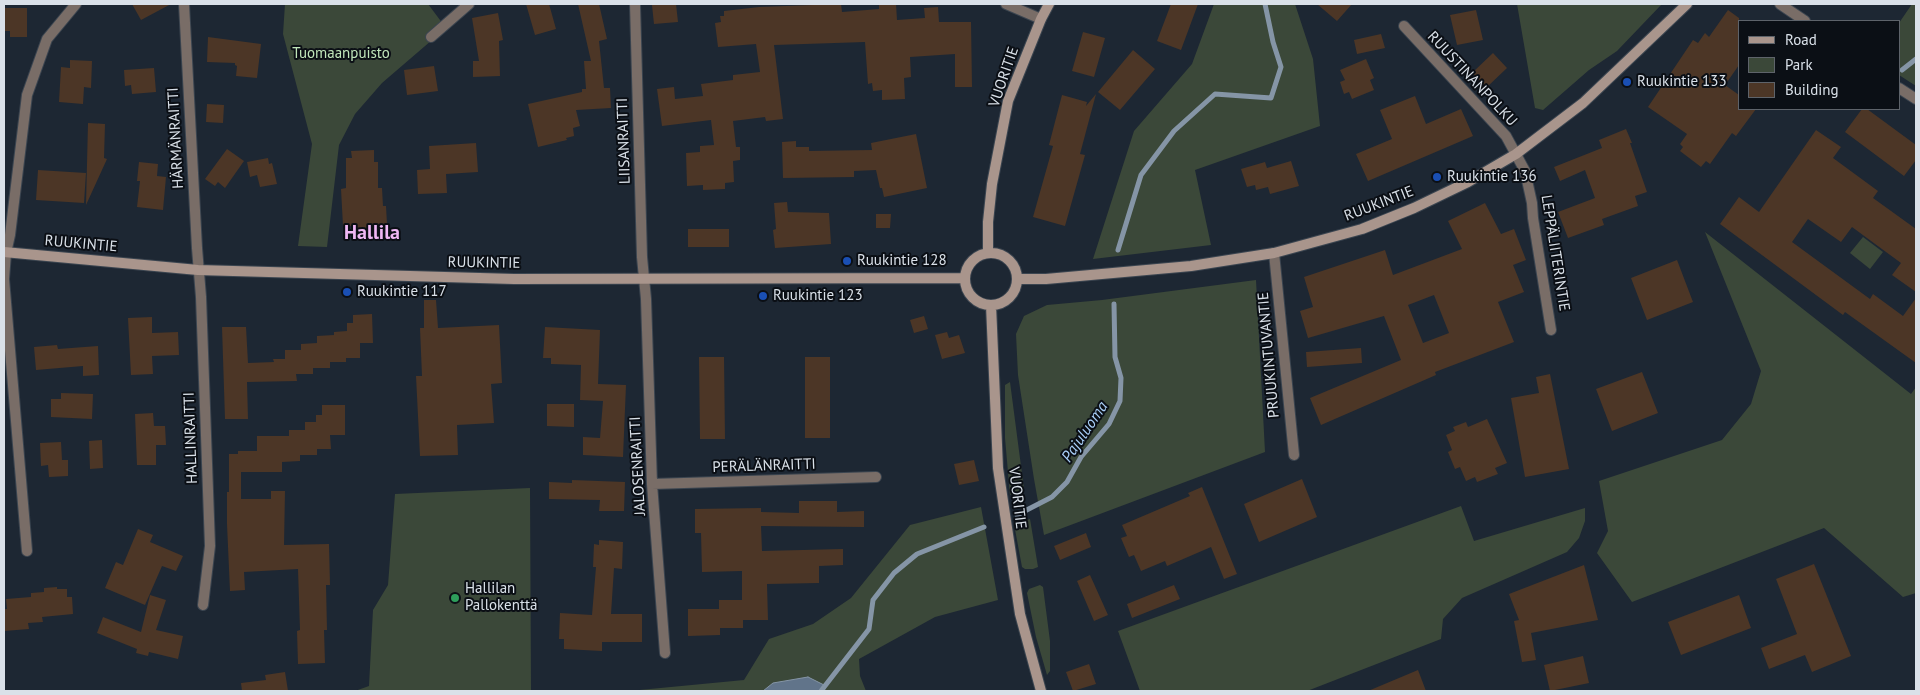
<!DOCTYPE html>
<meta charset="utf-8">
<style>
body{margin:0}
#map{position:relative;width:1920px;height:695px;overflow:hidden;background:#1d2733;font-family:"PT Sans",sans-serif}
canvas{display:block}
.frame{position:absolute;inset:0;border:5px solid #dae1e9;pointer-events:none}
.legend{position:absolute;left:1738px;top:20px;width:162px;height:90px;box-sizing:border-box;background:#0b0f15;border:1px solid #5e636a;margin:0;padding:6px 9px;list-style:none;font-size:15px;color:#dae1e9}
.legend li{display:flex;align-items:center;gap:10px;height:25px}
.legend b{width:25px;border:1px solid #5e636a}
</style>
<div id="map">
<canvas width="1920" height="695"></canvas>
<div class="frame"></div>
<ul class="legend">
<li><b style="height:6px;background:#a9958c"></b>Road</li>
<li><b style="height:14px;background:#3b4839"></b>Park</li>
<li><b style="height:14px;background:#4c3626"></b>Building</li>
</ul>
</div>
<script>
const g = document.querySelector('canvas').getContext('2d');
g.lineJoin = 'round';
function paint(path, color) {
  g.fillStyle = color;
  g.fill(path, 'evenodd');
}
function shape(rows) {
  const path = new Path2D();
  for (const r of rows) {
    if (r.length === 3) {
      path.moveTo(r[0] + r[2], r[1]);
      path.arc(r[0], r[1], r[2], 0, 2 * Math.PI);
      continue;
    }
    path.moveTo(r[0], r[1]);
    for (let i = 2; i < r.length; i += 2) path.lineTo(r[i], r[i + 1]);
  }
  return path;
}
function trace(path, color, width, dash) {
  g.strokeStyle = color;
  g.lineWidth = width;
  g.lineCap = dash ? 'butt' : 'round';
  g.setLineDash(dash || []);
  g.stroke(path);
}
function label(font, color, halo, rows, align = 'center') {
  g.font = font + ' "PT Sans",sans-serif';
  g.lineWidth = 4;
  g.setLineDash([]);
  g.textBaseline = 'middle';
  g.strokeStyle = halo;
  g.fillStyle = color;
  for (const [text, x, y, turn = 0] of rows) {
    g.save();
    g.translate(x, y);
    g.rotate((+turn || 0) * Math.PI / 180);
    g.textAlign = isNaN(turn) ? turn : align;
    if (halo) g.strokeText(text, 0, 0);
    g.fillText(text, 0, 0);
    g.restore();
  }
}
paint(shape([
 [285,4,428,4,446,28,382,83,355,114,339,145,327,247,298,246,312,144,283,34],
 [1214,4,1295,4,1313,59,1320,126,1195,170,1211,245,1093,259,1134,131,1192,64],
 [1517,4,1662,4,1617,51,1589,70,1543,110,1535,108],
 [1912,4,1916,4,1916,86,1899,75,1899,23],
 [1705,232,1911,394,1916,387,1916,593,1903,597,1824,528,1632,602,1597,553,1608,531,1599,481,1722,440,1751,404,1761,371],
 [1863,237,1883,252,1870,269,1850,253],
 [1256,280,1265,452,1044,535,1034,479,1018,375,1016,334,1024,316,1047,305,1102,300],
 [1010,382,1024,489,1010,495,1005,438,1005,385],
 [530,488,531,691,355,691,369,686,373,610,388,585,395,494],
 [1461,506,1474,541,1585,508,1585,521,1579,538,1567,552,1462,598,1443,619,1441,639,1307,691,1140,691,1118,631],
 [981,507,998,600,935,617,859,659,860,676,866,691,824,691,826,686,773,683,763,691,629,691,744,680,769,639,813,624,851,598,910,525],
 [1030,519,1038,567,1033,569,1025,569,1022,567,1014,524],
 [1040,585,1043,587,1050,641,1050,671,1047,675,1036,637,1027,593,1029,589]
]), '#3b4839');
const water = shape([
 [808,677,826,686,824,691,763,691,773,683,808,677]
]);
paint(water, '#61748a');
trace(water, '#8595a6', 1);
trace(shape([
 [1902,70,1916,59],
 [1118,250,1141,175,1174,131,1215,94,1271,98,1281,67,1273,42,1265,4],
 [1017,515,1052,497,1067,482,1081,457,1109,424,1120,401,1121,378,1115,357,1114,304],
 [821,691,869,629,873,600,894,573,917,554,984,527]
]), '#8595a6', 5);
paint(shape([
 [132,4,171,4,141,20],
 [526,4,549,4,556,29,535,35],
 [578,4,599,4,607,39,599,41,604,88,610,88,611,108,576,110,580,126,573,128,574,136,566,138,567,140,538,147,528,104,582,92,582,89,586,89,584,61,591,61],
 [661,4,676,4,678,22,654,24,652,5],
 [841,4,842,12,879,9,879,4,896,4,897,20,925,18,924,8,938,7,939,22,971,22,972,87,955,87,955,54,910,57,911,77,904,78,905,99,882,100,882,90,873,91,872,83,868,84,865,42,774,45,783,119,766,121,765,117,733,121,736,147,740,147,740,160,733,161,734,182,725,183,725,189,703,190,703,185,687,186,686,153,700,152,700,146,714,145,711,120,662,126,657,89,674,87,675,99,703,96,701,84,733,80,733,75,760,72,756,44,718,47,715,23,721,22,720,16,724,16,724,11,759,7],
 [1171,4,1198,4,1181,50,1157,41],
 [1317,4,1352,4,1337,21],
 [4,8,27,8,27,37,10,37,10,31,4,31],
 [1476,10,1483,40,1457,45,1450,15],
 [1728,10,1739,18,1739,65,1725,85,1739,95,1739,109,1756,109,1736,136,1732,133,1710,164,1706,161,1701,167,1680,151,1683,147,1680,144,1687,134,1648,107,1693,40,1698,43,1705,33,1709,37],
 [498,13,503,40,499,41,500,76,473,77,473,61,479,61,472,18],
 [1083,32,1105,38,1094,77,1072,71],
 [1381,34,1385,48,1357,54,1354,40],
 [208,37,261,44,257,78,236,76,237,66,235,65,235,63,207,62],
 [1133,50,1155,69,1120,110,1098,92],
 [1493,53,1507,68,1486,88,1472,73],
 [1366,59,1374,78,1370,80,1374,90,1352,99,1349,92,1344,94,1340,82,1345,80,1340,70],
 [70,60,92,61,91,88,84,87,83,104,59,102,61,67,70,68],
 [434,66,438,91,407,95,404,70],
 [154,68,156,92,132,94,131,85,125,86,124,70],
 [1096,94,1080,154,1085,155,1065,226,1033,217,1053,146,1049,145,1062,95,1087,102,1086,106],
 [1415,96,1426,124,1461,109,1473,136,1368,181,1356,154,1392,139,1380,110],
 [207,104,224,105,223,123,206,122],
 [1862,109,1867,109,1916,145,1916,160,1904,176,1845,132],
 [88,123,105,124,104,158,107,159,86,205],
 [1626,129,1632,143,1630,143,1647,192,1635,196,1638,206,1602,219,1604,225,1568,238,1558,212,1595,198,1585,170,1560,181,1554,167,1602,148,1599,140],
 [1816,130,1841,147,1833,158,1878,191,1873,198,1916,229,1916,292,1892,275,1901,263,1852,227,1841,242,1808,219,1792,242,1870,299,1873,294,1903,316,1916,298,1916,363,1845,312,1843,315,1720,224,1739,197,1759,212],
 [916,134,927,188,884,197,882,188,880,188,876,170,854,171,854,177,783,178,782,142,796,141,796,147,809,147,809,151,872,150,871,143],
 [476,143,478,172,446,174,447,193,418,194,417,170,430,169,429,146],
 [227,149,244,161,225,188,218,182,215,186,205,179],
 [374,150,374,162,378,162,378,188,382,188,383,206,386,206,387,224,383,224,383,230,353,231,353,226,343,226,341,189,346,188,346,158,352,158,351,151],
 [268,158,269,164,272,163,277,184,260,187,257,175,250,177,247,162],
 [1291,161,1299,186,1270,194,1268,187,1256,190,1255,185,1247,187,1241,169,1265,162,1267,168],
 [139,162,158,164,157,176,166,177,163,210,137,207,140,181,137,181],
 [38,170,86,173,84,203,36,200],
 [787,202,788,212,829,213,831,244,775,248,773,230,776,229,774,203],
 [1485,203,1501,234,1514,229,1526,260,1513,265,1524,292,1498,302,1514,342,1435,372,1436,375,1321,425,1310,398,1401,360,1384,316,1308,338,1300,311,1313,307,1304,277,1385,250,1393,275,1462,249,1448,221],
 [1434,295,1449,333,1423,343,1408,305],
 [876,214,891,214,890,228,876,228],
 [688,229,729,229,729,247,688,247],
 [1677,260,1693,302,1647,320,1631,278],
 [424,300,436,300,438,328,499,325,502,383,491,384,494,423,457,425,458,455,420,456,416,376,422,376,420,328,424,328],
 [372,314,373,343,360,343,360,358,346,358,346,362,330,362,330,368,313,368,313,374,296,374,297,381,247,382,248,419,225,419,222,327,246,327,248,363,274,362,273,359,285,359,285,350,301,350,301,344,317,343,317,336,334,335,334,332,347,331,347,323,353,323,353,315],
 [924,316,928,329,914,333,910,320],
 [152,317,152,333,178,332,179,355,152,356,153,374,131,375,128,318],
 [545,327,600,330,598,384,626,385,623,457,583,455,583,437,600,438,603,401,580,400,581,365,551,364,551,358,543,358],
 [947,332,949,338,959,335,965,353,942,359,935,335],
 [57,345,58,349,98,346,99,375,83,376,83,366,36,370,34,347],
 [1361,348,1362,363,1307,367,1306,352],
 [699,357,724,357,725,439,700,439],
 [805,357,830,357,830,438,805,438],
 [1642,372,1658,413,1612,431,1596,389],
 [1550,374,1569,469,1525,477,1511,398,1539,393,1536,377],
 [61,393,93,394,92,419,51,417,51,399,61,399],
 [547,404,574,404,574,427,547,426],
 [322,405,345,405,345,435,330,435,331,449,317,449,317,455,300,455,300,461,282,462,282,472,241,472,241,499,271,499,271,491,285,491,284,545,329,544,330,585,326,585,327,630,324,630,325,663,298,664,297,631,300,630,298,569,244,572,245,590,230,591,227,524,227,492,229,492,229,454,238,454,238,451,257,451,257,436,289,436,289,430,305,430,305,422,316,422,316,415,322,415],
 [153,413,154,426,165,426,166,445,156,445,156,465,137,465,135,414],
 [1487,419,1507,463,1495,468,1498,474,1477,482,1475,477,1466,481,1460,467,1455,469,1448,452,1452,450,1446,435,1455,431,1453,427,1466,422,1468,427],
 [102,440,103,468,90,469,89,441],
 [61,442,62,460,68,460,68,476,49,477,48,465,41,466,40,443],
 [974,460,979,481,959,485,954,464],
 [1302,479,1317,517,1259,542,1244,504],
 [572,480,625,482,624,511,599,511,600,500,549,499,549,482,572,483],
 [1202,487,1237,574,1224,579,1211,547,1167,566,1165,561,1141,571,1134,555,1129,557,1121,538,1127,536,1122,525,1190,496,1188,493],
 [799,501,837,501,837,512,864,511,864,527,761,526,762,551,843,549,843,565,819,566,819,583,767,584,768,620,743,620,743,628,720,628,720,635,688,636,688,609,719,609,719,600,742,600,742,571,702,572,701,533,695,533,695,509,761,508,761,512,799,513],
 [138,529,153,535,150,542,183,556,176,571,162,566,145,605,105,588,116,562,123,565],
 [1086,533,1091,547,1060,560,1054,546],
 [599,540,623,542,622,569,614,568,611,614,642,614,642,642,602,642,602,651,564,649,564,639,559,639,560,613,592,615,596,567,593,567,594,544,599,545],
 [1814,564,1851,656,1812,672,1805,655,1769,669,1761,648,1797,634,1776,579],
 [1584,565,1598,620,1531,633,1536,660,1522,662,1514,621,1519,620,1509,594],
 [1090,575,1108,615,1094,621,1077,581],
 [1174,585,1180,599,1132,618,1127,604],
 [57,587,57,589,67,589,67,597,72,597,73,614,42,617,43,622,28,623,29,629,4,631,4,609,7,609,6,599,31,597,31,593,44,592,44,588],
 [150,595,166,600,156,630,183,636,178,659,149,652,148,656,136,653,137,649,97,633,103,617,141,632],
 [1739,595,1751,628,1681,655,1668,622],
 [1583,656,1589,683,1550,691,1544,665],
 [1089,664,1096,684,1073,691,1066,672],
 [1418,670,1426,691,1368,691],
 [285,672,288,691,242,691,241,683,266,680,265,675]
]), '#4c3626');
const street = shape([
 [184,4,197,248,201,297,210,546,203,605],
 [635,4,642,257,646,299,652,484,665,653],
 [1006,4,1041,19],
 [1780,4,1805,21],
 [1404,26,1506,136,1525,171,1532,203,1533,218,1551,330],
 [431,37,469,4],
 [1899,88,1916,99],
 [1274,253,1294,455],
 [652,484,876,477],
 [27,551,4,279,6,253,10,235,27,95,47,39,76,4]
]);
const secondary = shape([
 [4,252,198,270,410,276,514,279,965,278],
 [991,279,26],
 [988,253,988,222,992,184,1008,101,1041,19,1049,4],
 [1017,279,1046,279,1191,266,1274,253,1362,229,1414,208,1468,182,1516,154,1583,103,1687,4],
 [991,305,998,468,1020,614,1041,691]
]);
trace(street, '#3b4550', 12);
trace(secondary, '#3b4550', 12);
trace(street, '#796d67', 10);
trace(secondary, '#a9958c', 10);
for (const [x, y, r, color] of [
 [1627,82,5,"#1a4fb4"],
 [1437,177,5,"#1a4fb4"],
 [847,261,5,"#1a4fb4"],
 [347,292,5,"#1a4fb4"],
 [763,296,5,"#1a4fb4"],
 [455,598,5,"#2e9e5b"]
]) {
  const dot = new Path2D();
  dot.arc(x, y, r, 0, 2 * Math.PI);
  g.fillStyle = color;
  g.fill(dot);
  trace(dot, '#0b0f15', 2);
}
label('15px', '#c0e6ba', '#0b0f15', [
 ["Tuomaanpuisto",341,54]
]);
label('15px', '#dae1e9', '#0b0f15', [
 ["VUORITIE",1004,77,-71],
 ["RUUSTINANPOLKU",1472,79,47],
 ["HÄRMÄNRAITTI",176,138,-93],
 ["LIISANRAITTI",624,141,-92],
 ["RUUKINTIE",1379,204,-21],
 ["RUUKINTIE",81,244,5],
 ["LEPPÄLIITERINTIE",1555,253,81],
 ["RUUKINTIE",484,263,1],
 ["PRUUKINTUVANTIE",1269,355,-95],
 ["HALLINRAITTI",191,438,-92],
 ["JALOSENRAITTI",638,466,-93],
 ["PERÄLÄNRAITTI",764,466,-2],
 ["VUORITIE",1017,498,83]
]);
label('15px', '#dae1e9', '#0b0f15', [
 ["Ruukintie 133",1637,82],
 ["Ruukintie 136",1447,177],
 ["Ruukintie 128",857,261],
 ["Ruukintie 117",357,292],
 ["Ruukintie 123",773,296],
 ["Hallilan",465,589],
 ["Pallokenttä",465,606]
], 'left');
label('italic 16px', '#a9cff8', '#0b0f15', [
 ["Pajuluoma",1085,432,-56]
]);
label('bold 20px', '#efb8f4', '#0b0f15', [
 ["Hallila",372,233]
]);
</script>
